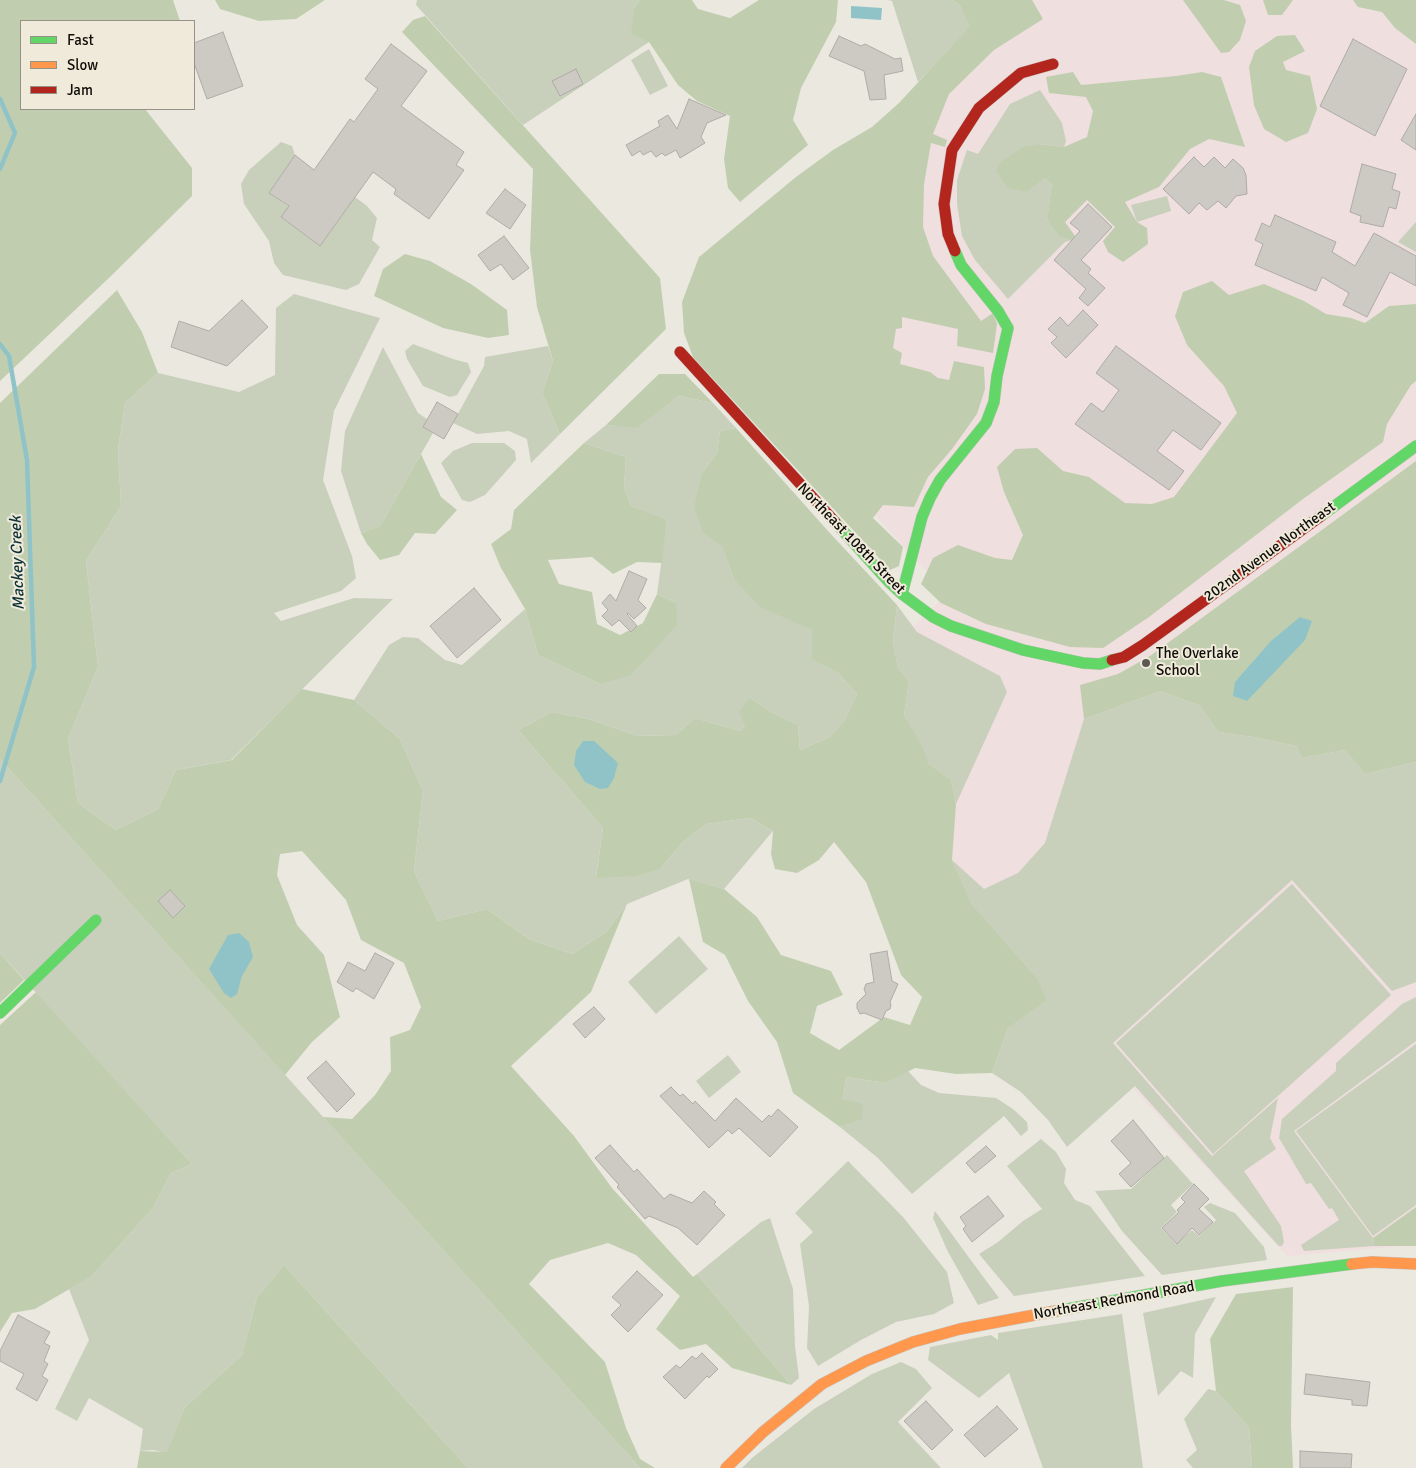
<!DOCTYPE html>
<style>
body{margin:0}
#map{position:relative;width:1416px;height:1468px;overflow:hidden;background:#ebe8e0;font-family:Signika,sans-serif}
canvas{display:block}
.legend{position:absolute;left:20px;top:20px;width:175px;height:90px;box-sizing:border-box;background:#f0eadb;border:1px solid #969287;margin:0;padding:6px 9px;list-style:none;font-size:15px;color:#100e09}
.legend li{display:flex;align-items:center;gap:10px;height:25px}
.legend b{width:25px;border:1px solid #969287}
</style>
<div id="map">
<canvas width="1416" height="1468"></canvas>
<ul class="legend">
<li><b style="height:6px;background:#63d668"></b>Fast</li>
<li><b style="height:6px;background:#ff974d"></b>Slow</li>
<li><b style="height:6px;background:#b3261e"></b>Jam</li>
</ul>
</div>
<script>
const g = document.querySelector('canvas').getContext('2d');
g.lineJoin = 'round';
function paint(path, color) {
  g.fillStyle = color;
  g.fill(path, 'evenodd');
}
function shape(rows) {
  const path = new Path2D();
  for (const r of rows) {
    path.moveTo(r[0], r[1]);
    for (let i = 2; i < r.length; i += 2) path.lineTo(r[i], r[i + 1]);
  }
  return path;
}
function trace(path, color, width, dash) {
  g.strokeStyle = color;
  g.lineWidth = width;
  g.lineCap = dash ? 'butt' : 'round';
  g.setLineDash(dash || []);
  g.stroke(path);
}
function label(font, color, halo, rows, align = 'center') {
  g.font = font + ' Signika,sans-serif';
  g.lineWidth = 4;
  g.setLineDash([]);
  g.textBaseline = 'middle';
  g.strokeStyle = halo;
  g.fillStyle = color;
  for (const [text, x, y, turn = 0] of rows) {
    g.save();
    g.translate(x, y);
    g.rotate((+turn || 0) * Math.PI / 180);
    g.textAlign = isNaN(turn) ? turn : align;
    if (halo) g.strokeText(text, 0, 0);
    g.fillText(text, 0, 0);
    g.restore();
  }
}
paint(shape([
 [1004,0,1416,0,1416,1245,1287,1256,805,732,947,594,746,373]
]), '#efdfdf');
paint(shape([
 [417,0,640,0,634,8,649,42,523,125,416,5],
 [888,0,953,0,960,6,971,26,918,82,892,1],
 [649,49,668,86,650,95,631,60],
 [1040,90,1062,123,1066,141,1064,147,1039,144,1044,178,1052,184,1047,220,1072,240,1065,242,1008,299,975,260,962,236,957,204,957,180,967,150,978,154,1010,104],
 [281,142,292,146,295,155,269,193,289,207,282,218,320,246,355,197,367,206,377,218,372,240,380,247,359,284,346,290,283,275,274,263,269,241,244,204,241,184,249,170],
 [1167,196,1171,211,1137,222,1131,205],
 [1416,222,1416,252,1398,242],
 [294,294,380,318,334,411,323,480,352,556,356,578,341,591,274,613,281,621,354,598,393,599,231,760,176,770,158,809,116,830,78,803,68,739,98,667,86,561,121,506,118,449,125,403,158,373,239,392,275,375,276,308],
 [413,344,453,359,468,363,471,372,457,395,450,397,423,386,407,359,405,351],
 [548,346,553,361,542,393,560,434,531,463,527,439,509,431,477,434,453,423,484,366,485,357],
 [383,347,418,413,427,419,423,427,433,433,380,526,361,533,341,471,345,431],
 [679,396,713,403,736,428,720,431,717,453,702,473,703,533,722,545,734,579,788,618,812,630,813,659,838,673,857,694,845,720,830,737,800,750,798,725,771,712,750,698,745,726,740,731,695,718,676,735,638,736,589,719,552,712,518,730,603,828,596,877,660,869,682,843,706,824,750,818,773,831,724,889,688,879,627,904,606,932,572,954,529,939,487,909,438,921,414,871,423,791,400,739,354,700,389,645,403,637,418,638,445,660,462,665,525,609,538,655,600,684,676,603,657,594,667,521,631,506,624,487,626,457,584,443,606,425,637,427],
 [472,443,504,443,515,451,516,460,485,495,470,502,462,500,441,463,453,451],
 [897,605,917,632,1000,676,1007,692,956,804,951,780,929,764,920,744,904,715,909,682,898,668,893,641],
 [1161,691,1200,706,1218,732,1253,737,1296,746,1302,758,1345,750,1365,774,1416,762,1416,982,1392,991,1292,880,1113,1043,1212,1156,1278,1098,1270,1138,1276,1149,1244,1171,1281,1226,1284,1242,1282,1246,1279,1246,1275,1242,1135,1086,1067,1147,1048,1120,1021,1092,992,1073,1008,1028,1037,978,972,904,952,860,984,889,1018,873,1045,843,1084,719],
 [0,759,640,1468,468,1468,284,1265,257,1297,242,1355,185,1407,167,1453,153,1450,140,1451,143,1429,89,1398,77,1421,55,1409,89,1340,69,1289,92,1276,153,1208,171,1173,192,1164,0,953],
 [1292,884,1391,995,1213,1154,1116,1043],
 [679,936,708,969,656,1014,628,982],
 [1416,997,1416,1041,1294,1131,1373,1238,1374,1246,1304,1251,1301,1245,1339,1220,1332,1208,1329,1209,1311,1183,1306,1184,1279,1138,1282,1119,1336,1071,1336,1063,1402,1004],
 [1416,1044,1416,1205,1373,1236,1296,1131],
 [728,1055,741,1072,709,1098,696,1081],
 [908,1071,921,1085,939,1093,996,1098,1013,1109,1027,1122,1028,1130,1021,1136,1004,1116,912,1194,878,1158,840,1127,862,1118,843,1100,846,1077,886,1083],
 [1041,1139,1056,1152,1066,1169,1064,1183,1075,1200,1090,1206,1145,1276,1014,1296,979,1254,998,1242,1023,1221,1042,1209,1007,1166],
 [1167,1155,1193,1184,1171,1205,1177,1212,1161,1228,1176,1244,1192,1230,1199,1236,1216,1220,1204,1207,1210,1203,1235,1213,1264,1247,1267,1260,1162,1275,1122,1231,1095,1191,1131,1189],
 [848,1161,903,1217,947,1272,954,1303,934,1314,896,1322,861,1340,818,1366,807,1348,809,1306,800,1244,813,1232,795,1213],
 [935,1211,970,1259,999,1298,978,1305,948,1252,933,1218],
 [770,1218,793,1289,795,1346,799,1378,791,1385,697,1274,761,1222],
 [1216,1297,1195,1334,1193,1378,1181,1371,1158,1396,1143,1313],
 [1122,1314,1143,1468,1043,1468,1009,1373,979,1398,928,1360,930,1347,991,1335,998,1340,998,1333],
 [901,1362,916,1369,932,1388,898,1422,941,1468,742,1468,752,1458,814,1409,872,1374],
 [1208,1389,1216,1391,1249,1427,1252,1468,1193,1468,1186,1460,1197,1450,1184,1419]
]), '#c8d0bc');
paint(shape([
 [0,0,173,0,180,21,21,21,21,109,145,109,192,168,192,196,111,276,0,381],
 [215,0,325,0,296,19,259,21,220,9],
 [640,0,692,0,698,9,730,18,759,0,838,0,836,22,801,88,793,120,808,145,740,202,728,188,724,159,730,116,697,101,678,85,649,42,631,34,634,8],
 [953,0,1032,0,1043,19,994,50,949,94,933,134,947,140,945,147,931,143,924,184,923,227,933,256,981,321,993,313,997,324,993,353,957,346,958,329,902,317,902,328,896,329,893,348,902,353,900,364,930,372,938,378,949,380,954,361,984,367,985,389,977,414,952,449,928,477,914,507,883,505,873,518,903,547,899,566,890,570,693,357,684,333,682,302,699,257,796,177,833,150,872,127,899,103,970,26,960,6],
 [1183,0,1224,0,1240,5,1246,21,1240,40,1229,52,1221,53],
 [1263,0,1293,0,1282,15,1268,15],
 [1353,0,1416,0,1416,44,1395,28,1382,12,1358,7],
 [425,16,660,278,666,329,560,434,542,393,553,361,537,307,530,250,533,169,402,32,413,20],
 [1295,35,1305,51,1283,62,1286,70,1310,76,1317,109,1308,133,1286,142,1264,129,1254,105,1249,67,1255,51,1277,36],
 [1073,72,1081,85,1176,76,1202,72,1221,77,1245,147,1209,139,1190,149,1159,187,1125,202,1137,222,1147,228,1148,244,1123,262,1108,252,1103,241,1115,227,1087,200,1065,222,1075,236,1072,240,1059,236,1047,219,1052,184,1044,178,1027,192,1008,188,996,171,1001,162,1023,147,1039,144,1064,147,1087,137,1093,111,1086,97,1049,93,1046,77],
 [405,254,430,261,471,284,507,310,509,335,488,338,443,328,374,296,383,269],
 [1212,281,1229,295,1264,284,1304,301,1326,314,1351,318,1365,323,1389,306,1416,304,1416,381,1411,385,1387,424,1383,442,1303,499,1149,617,1103,648,1070,647,986,624,941,603,921,584,933,558,958,545,995,558,1012,560,1023,535,1004,492,997,467,1015,449,1037,448,1063,471,1089,477,1125,503,1152,504,1174,497,1237,413,1224,386,1187,345,1175,316,1183,292],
 [117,290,142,332,158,373,125,403,118,449,121,506,86,561,98,667,68,739,78,803,116,830,158,809,176,770,232,760,302,689,354,700,400,739,423,791,414,871,438,921,487,909,529,939,572,954,606,932,627,904,591,992,511,1066,574,1136,612,1188,693,1277,697,1274,791,1385,732,1368,706,1344,680,1350,656,1329,680,1296,636,1255,608,1243,550,1260,529,1284,605,1362,626,1428,640,1459,655,1468,640,1468,323,1117,352,1119,375,1095,391,1071,390,1037,410,1030,421,1007,404,963,361,940,346,900,302,851,280,854,277,875,297,925,324,955,340,1017,312,1042,285,1075,0,759,0,403],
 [659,374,685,374,713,403,679,396,637,428,606,425],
 [736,428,828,531,897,605,893,641,898,668,909,682,904,715,921,744,929,764,951,780,956,804,952,860,972,904,1037,978,1046,1000,1008,1028,992,1073,956,1074,915,1068,886,1083,846,1077,843,1100,863,1104,862,1119,840,1127,793,1093,777,1042,748,1001,725,955,703,942,689,879,724,889,757,917,781,955,831,971,843,995,817,1006,810,1033,839,1050,884,1017,910,1025,922,997,901,975,866,882,834,842,819,860,797,873,775,869,771,854,773,831,750,818,706,824,682,843,660,869,636,876,596,878,603,828,518,730,552,712,589,719,638,736,676,735,695,718,740,731,745,726,739,711,750,698,771,712,798,725,800,750,830,737,845,720,857,694,838,673,812,659,812,630,760,607,734,579,722,546,703,533,694,507,702,473,717,453,720,431],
 [584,443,626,457,624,487,631,506,667,520,662,563,637,562,613,574,592,557,548,560,559,584,592,592,597,624,620,635,643,623,657,594,676,603,677,625,631,675,600,684,538,655,525,609,501,568,491,544,511,529,514,510],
 [421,454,441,497,457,510,435,534,415,533,399,555,380,560,367,544,361,533,380,526],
 [1416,461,1416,762,1365,774,1345,750,1302,758,1296,746,1253,737,1218,732,1200,706,1161,691,1084,719,1080,685,1118,674,1150,656],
 [0,953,24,980,0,1003],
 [36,992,192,1164,171,1173,153,1208,92,1276,35,1309,12,1313,0,1332,0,1025],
 [1416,1207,1416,1246,1374,1246,1373,1238],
 [284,1265,468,1468,137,1468,140,1451,167,1452,185,1407,242,1355,257,1297],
 [1293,1287,1291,1425,1293,1468,1252,1468,1249,1427,1216,1391,1210,1339,1236,1294]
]), '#c0ceaf');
paint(shape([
 [851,6,882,8,881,20,851,18],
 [1300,617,1312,621,1305,640,1247,701,1233,696,1235,682,1271,641],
 [583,741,594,741,618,763,614,778,608,788,600,789,585,782,574,765,576,751],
 [239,933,249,942,253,957,242,976,237,994,231,998,224,993,209,969,228,935]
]), '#8fc3c8');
trace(shape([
 [0,99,15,133,0,169],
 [0,344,9,356,27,460,34,667,0,781]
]), '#8fc3c8', 4.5);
const building = shape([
 [223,32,243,86,207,99,194,63,194,43,223,32],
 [839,36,861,46,865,44,895,59,901,58,903,71,884,75,886,99,870,100,864,71,829,56,839,36],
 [1353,39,1407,69,1375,136,1320,106,1353,39],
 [391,44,427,71,401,106,464,152,456,165,464,170,429,219,394,194,396,189,373,172,320,246,281,217,289,206,269,193,295,155,314,170,350,119,354,122,378,89,365,79,391,44],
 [576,69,583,84,560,96,552,81,576,69],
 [689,99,726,115,707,123,701,137,705,143,680,158,676,150,665,156,662,153,656,157,651,151,643,155,640,151,632,156,626,145,660,126,658,121,668,115,677,129,689,99],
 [1416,114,1416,150,1401,140,1416,114],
 [1194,157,1204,167,1214,157,1225,168,1233,159,1243,168,1246,175,1247,194,1236,196,1226,208,1218,201,1207,210,1199,203,1189,214,1163,189,1194,157],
 [1362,164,1396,174,1392,189,1400,192,1396,209,1389,207,1383,227,1360,222,1361,216,1350,212,1362,164],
 [505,189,526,205,510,229,486,213,505,189],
 [1088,204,1112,227,1081,260,1091,269,1088,273,1105,288,1088,306,1079,298,1086,289,1054,260,1080,231,1070,223,1088,204],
 [1275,215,1336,242,1332,252,1355,266,1374,233,1416,256,1416,286,1390,272,1367,317,1343,305,1349,293,1322,277,1316,291,1255,265,1263,244,1255,240,1262,223,1270,227,1275,215],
 [504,236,529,268,513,280,501,264,490,271,478,255,504,236],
 [242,300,268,327,227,366,171,347,179,321,209,331,242,300],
 [1083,310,1098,325,1066,358,1051,343,1057,337,1048,329,1060,317,1068,326,1083,310],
 [1116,346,1221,423,1201,450,1173,430,1157,451,1184,471,1169,490,1075,424,1091,403,1103,412,1119,390,1096,373,1116,346],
 [437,402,458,414,444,439,423,427,437,402],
 [629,571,647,579,638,600,646,608,634,619,628,613,627,614,637,626,631,632,619,620,612,626,602,616,608,610,602,603,610,594,616,601,629,571],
 [474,588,501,620,457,658,430,626,474,588],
 [170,890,185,906,173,918,158,901,170,890],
 [887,951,892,981,898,984,890,1002,891,1005,890,1009,886,1011,882,1020,864,1013,860,1014,857,1008,857,1003,866,994,864,989,866,984,874,982,870,954,887,951],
 [375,953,394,963,374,999,356,988,353,992,337,982,348,962,365,971,375,953],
 [594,1007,605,1019,585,1038,573,1024,594,1007],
 [326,1061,355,1094,337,1112,307,1078,326,1061],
 [671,1087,680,1096,683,1094,693,1104,695,1101,715,1121,736,1098,762,1122,769,1115,771,1117,778,1109,798,1127,770,1157,739,1128,732,1134,728,1130,709,1148,660,1096,671,1087],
 [1133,1120,1164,1158,1131,1187,1119,1174,1131,1163,1111,1141,1133,1120],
 [610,1145,634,1172,637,1169,664,1199,670,1194,692,1203,704,1191,716,1202,714,1204,725,1215,697,1245,678,1228,649,1216,645,1219,617,1187,619,1185,595,1158,610,1145],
 [986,1146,996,1156,975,1173,966,1163,986,1146],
 [1194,1184,1209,1199,1199,1209,1213,1222,1199,1235,1192,1228,1177,1244,1162,1228,1179,1212,1177,1210,1185,1202,1181,1198,1194,1184],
 [988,1196,1004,1216,972,1242,963,1229,966,1226,960,1217,988,1196],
 [637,1271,663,1295,628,1332,611,1315,621,1305,612,1297,637,1271],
 [18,1315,50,1332,44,1343,50,1346,44,1361,48,1364,42,1376,48,1380,37,1401,16,1389,24,1374,0,1361,0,1351,18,1315],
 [702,1353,718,1369,709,1378,707,1376,685,1399,663,1377,676,1365,680,1368,692,1356,696,1359,702,1353],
 [1306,1374,1370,1382,1367,1406,1352,1405,1352,1400,1304,1394,1306,1374],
 [926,1401,953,1430,932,1450,904,1421,926,1401],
 [997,1406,1018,1429,985,1457,964,1435,997,1406],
 [1300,1451,1352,1454,1351,1468,1300,1468,1300,1451]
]);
paint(building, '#cdcac3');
trace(building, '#aeaca5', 1);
const fast = shape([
 [1321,516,1416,446],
 [835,522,889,582,902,594,933,617,951,626,1023,650,1083,663,1100,664,1112,660],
 [902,594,922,517,930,498,940,480,986,423,994,402,997,376,1008,328,998,311,961,265,955,251],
 [0,1013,96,920],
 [1056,1311,1222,1281,1352,1264]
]);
const slow = shape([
 [1352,1264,1372,1262,1416,1264],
 [726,1468,763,1432,822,1384,866,1361,913,1342,960,1329,1056,1311]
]);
const jam = shape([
 [955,251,948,234,944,204,952,150,979,108,1021,73,1053,64],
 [680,352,835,522],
 [1112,660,1124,657,1143,645,1321,516]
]);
trace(fast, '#c7c4be', 12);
trace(slow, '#c7c4be', 12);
trace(jam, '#c7c4be', 12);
trace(fast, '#63d668', 11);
trace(slow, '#ff974d', 11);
trace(jam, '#b3261e', 11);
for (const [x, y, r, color] of [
 [1146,663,5,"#5d5a54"]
]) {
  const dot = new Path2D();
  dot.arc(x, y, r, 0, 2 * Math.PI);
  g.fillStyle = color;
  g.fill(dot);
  trace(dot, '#f0eadb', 2);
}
label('15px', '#100e09', '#f0eadb', [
 ["Northeast 108th Street",851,539,46],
 ["202nd Avenue Northeast",1270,552,-36],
 ["Northeast Redmond Road",1114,1301,-10]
]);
label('15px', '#100e09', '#f0eadb', [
 ["The Overlake",1156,654],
 ["School",1156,671]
], 'left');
label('italic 16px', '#0b3236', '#f0eadb', [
 ["Mackey Creek",18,563,-92]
]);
</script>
